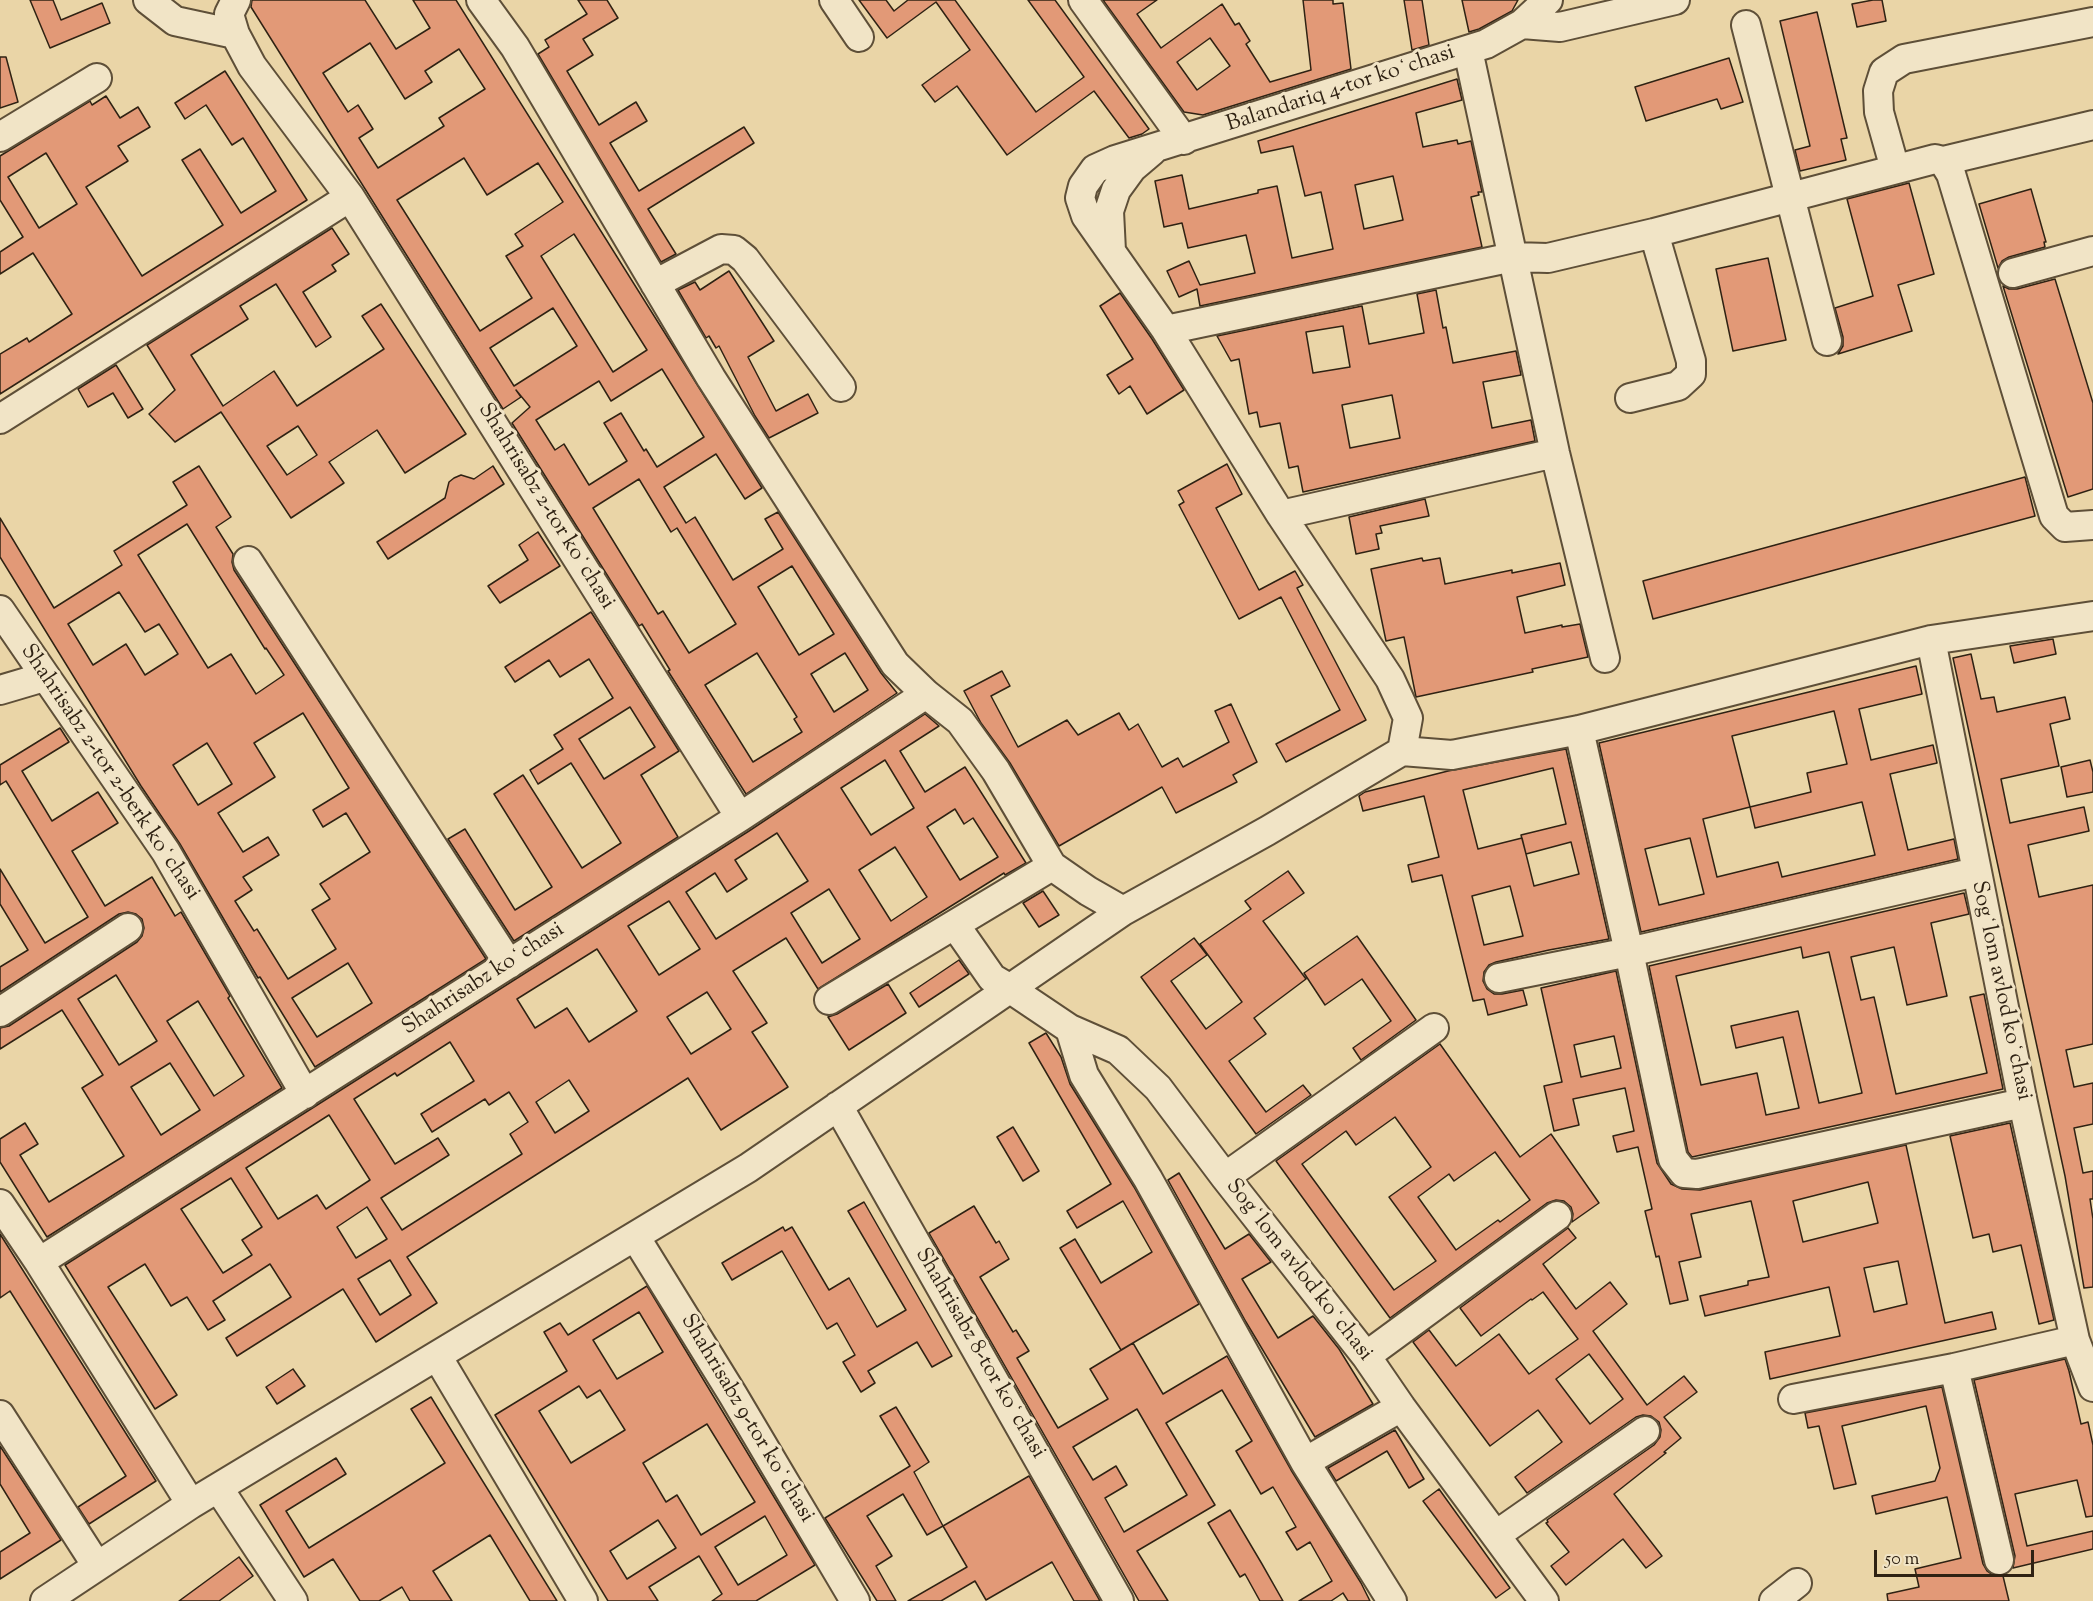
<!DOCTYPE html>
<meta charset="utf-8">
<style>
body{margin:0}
#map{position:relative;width:2093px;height:1601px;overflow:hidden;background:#ead5a7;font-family:"Sorts Mill Goudy",serif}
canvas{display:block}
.scale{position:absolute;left:1874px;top:1550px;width:160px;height:27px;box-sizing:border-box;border:3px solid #2f2213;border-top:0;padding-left:8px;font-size:18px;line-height:21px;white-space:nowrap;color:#2f2213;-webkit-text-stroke:4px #f1e4c6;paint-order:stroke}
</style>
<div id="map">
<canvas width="2093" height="1601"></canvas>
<div class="scale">50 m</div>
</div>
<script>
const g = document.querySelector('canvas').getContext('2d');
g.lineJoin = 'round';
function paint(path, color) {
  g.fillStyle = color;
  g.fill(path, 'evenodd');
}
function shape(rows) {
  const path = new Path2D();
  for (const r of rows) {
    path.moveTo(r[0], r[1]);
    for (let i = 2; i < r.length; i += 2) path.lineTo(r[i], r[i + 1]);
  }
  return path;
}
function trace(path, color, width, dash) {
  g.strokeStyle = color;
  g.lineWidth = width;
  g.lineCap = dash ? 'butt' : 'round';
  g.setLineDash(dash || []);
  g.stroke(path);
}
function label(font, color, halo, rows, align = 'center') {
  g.font = font + ' "Sorts Mill Goudy",serif';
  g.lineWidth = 6;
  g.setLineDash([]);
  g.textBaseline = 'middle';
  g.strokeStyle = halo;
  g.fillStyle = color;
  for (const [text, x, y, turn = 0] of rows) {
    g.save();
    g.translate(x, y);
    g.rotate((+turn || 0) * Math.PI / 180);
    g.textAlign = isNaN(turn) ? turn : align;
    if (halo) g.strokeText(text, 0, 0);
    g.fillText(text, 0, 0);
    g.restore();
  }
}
const building = shape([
 [30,0,53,0,61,20,102,3,110,23,50,48,30,0],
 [252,0,365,0,396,49,430,28,413,0,456,0,762,488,745,499,716,454,664,487,686,523,695,517,733,580,783,549,765,519,778,512,881,673,897,693,746,794,668,671,670,670,642,624,639,626,512,423,530,407,516,390,521,397,503,409,251,7,252,0],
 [370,43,405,99,432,82,425,71,459,49,485,89,439,118,444,126,378,168,359,138,373,129,358,105,348,112,323,73,370,43],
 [464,158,487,195,538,163,563,202,515,234,523,246,506,256,532,298,480,331,397,200,464,158],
 [574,234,647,350,613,372,541,256,574,234],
 [553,308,577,346,514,386,490,348,553,308],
 [662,369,704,437,657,467,646,449,644,451,621,413,604,423,627,461,589,485,564,444,555,450,536,420,599,381,611,401,662,369],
 [639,479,671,532,677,528,736,624,689,653,663,611,658,614,593,508,639,479],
 [792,566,834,634,799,655,758,587,792,566],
 [757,653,797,717,794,719,802,732,753,762,705,685,757,653],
 [845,653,868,690,834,712,811,674,845,653],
 [578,0,607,0,618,18,583,39,593,55,567,71,599,125,636,102,647,121,610,143,639,191,744,127,754,143,648,209,676,254,661,262,538,54,549,47,545,40,587,14,578,0],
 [859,0,886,0,894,11,908,0,955,0,1036,112,1084,77,1028,0,1055,0,1149,129,1142,134,1129,138,1094,91,1007,155,957,86,935,102,922,85,970,50,936,2,887,38,859,0],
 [1103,0,1157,0,1137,14,1161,48,1222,4,1235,25,1239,23,1250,41,1246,44,1270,82,1311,70,1303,0,1333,0,1333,4,1343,3,1351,69,1203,115,1184,112,1103,0],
 [1210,38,1230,66,1197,90,1177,62,1210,38],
 [1404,0,1422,0,1429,45,1412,50,1404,0],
 [1462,0,1518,0,1512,11,1479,29,1469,32,1462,0],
 [1873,0,1882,0,1886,21,1857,27,1852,4,1873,0],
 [1817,12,1847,138,1841,139,1846,160,1800,171,1795,150,1810,146,1780,21,1817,12],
 [0,57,6,57,18,102,0,108,0,57],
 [1729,58,1743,102,1721,109,1717,99,1646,121,1635,87,1729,58],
 [225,71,307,200,0,394,0,354,27,338,29,342,72,314,33,253,0,274,0,252,23,237,0,200,0,156,90,101,92,105,106,96,120,118,138,107,150,127,118,146,128,161,86,187,142,276,223,225,182,160,200,149,241,213,276,191,243,138,232,145,206,105,185,119,175,103,225,71],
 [46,153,77,204,39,228,8,177,46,153],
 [1457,79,1462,100,1416,113,1423,147,1457,140,1458,144,1471,141,1482,192,1478,192,1479,195,1471,197,1482,247,1200,306,1197,289,1179,297,1167,271,1189,261,1200,285,1255,273,1246,235,1188,248,1182,223,1164,227,1155,181,1182,175,1189,209,1258,193,1258,190,1277,186,1292,258,1333,249,1321,192,1305,196,1293,146,1261,153,1258,141,1457,79],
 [1393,176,1403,220,1364,229,1355,185,1393,176],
 [1909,183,1934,274,1898,285,1912,331,1838,354,1843,346,1843,337,1835,308,1873,296,1847,199,1909,183],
 [2031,189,2046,242,2044,242,2045,247,2009,257,2002,261,1998,268,1979,204,2031,189],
 [332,228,349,254,332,265,336,271,303,292,331,337,316,347,276,284,240,306,248,319,191,355,223,406,274,371,297,406,384,349,362,316,381,304,466,434,405,473,377,430,329,462,344,483,291,518,221,412,175,442,149,414,175,390,147,345,332,228],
 [298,426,317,455,287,475,267,446,298,426],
 [1768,258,1786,340,1733,351,1716,269,1768,258],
 [729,271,774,341,748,357,776,411,808,394,818,413,769,438,755,416,719,346,716,348,709,336,706,338,678,290,695,282,700,290,729,271],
 [2055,279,2093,403,2093,489,2068,497,2003,286,2009,289,2017,289,2055,279],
 [1436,290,1443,328,1446,327,1453,363,1516,351,1521,375,1483,382,1492,428,1531,420,1535,441,1303,492,1298,466,1289,468,1280,423,1260,427,1257,412,1249,414,1239,359,1231,361,1217,336,1362,306,1369,344,1424,333,1417,294,1436,290],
 [1343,326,1350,367,1313,373,1306,332,1343,326],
 [1392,395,1400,438,1350,448,1342,405,1392,395],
 [1120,293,1152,339,1184,390,1147,414,1130,386,1119,394,1107,375,1133,359,1100,306,1120,293],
 [116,365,143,409,128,418,113,393,88,407,78,389,116,365],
 [1227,464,1242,494,1216,508,1259,590,1295,571,1303,585,1297,588,1366,720,1286,762,1276,744,1340,710,1281,597,1239,619,1179,505,1184,502,1178,491,1227,464],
 [199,466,231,517,216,527,233,554,232,562,234,570,486,959,315,1067,260,977,258,978,180,844,141,786,0,557,0,518,54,608,122,565,114,551,187,505,173,482,199,466],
 [187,524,265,649,266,648,284,675,256,694,231,654,208,668,138,555,187,524],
 [119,592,145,632,159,624,178,654,145,675,126,644,93,665,68,624,119,592],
 [303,713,349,788,313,810,323,827,346,813,370,852,320,884,330,899,312,910,336,949,288,979,257,929,254,931,235,901,252,890,243,877,279,855,268,837,243,852,218,813,275,777,254,743,303,713],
 [207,743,232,784,198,805,173,765,207,743],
 [348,963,372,1003,317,1037,292,998,348,963],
 [493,466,504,484,388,559,377,542,445,498,449,482,454,478,461,475,474,479,493,466],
 [2025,477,2035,516,1653,619,1643,581,2025,477],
 [1425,499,1429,516,1380,526,1382,533,1376,534,1379,549,1356,554,1349,517,1425,499],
 [538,532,560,566,500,603,488,586,528,560,519,545,538,532],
 [1422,558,1423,561,1440,558,1445,584,1512,570,1512,573,1560,563,1565,585,1517,597,1525,633,1562,625,1562,627,1580,624,1588,657,1532,669,1533,672,1416,697,1404,637,1386,641,1371,569,1422,558],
 [591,612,679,751,641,775,678,837,514,941,448,839,465,829,515,910,552,887,494,794,523,775,582,868,621,843,571,763,538,784,530,770,563,749,554,735,613,698,589,659,560,677,549,660,515,682,505,667,591,612],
 [630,707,655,747,604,779,579,739,630,707],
 [2053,639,2056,654,2014,663,2010,646,2053,639],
 [1971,654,1981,699,1994,697,1997,712,2065,697,2070,719,2050,724,2059,766,2001,779,2010,823,2084,807,2089,831,2028,845,2039,897,2093,885,2093,1044,2066,1050,2074,1087,2093,1083,2093,1124,2074,1128,2083,1173,2093,1171,2093,1199,2090,1199,2093,1219,2093,1287,2084,1288,2065,1176,1953,658,1971,654],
 [1916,666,1922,694,1859,709,1871,760,1933,745,1937,763,1890,774,1908,850,1954,839,1958,859,1641,932,1599,743,1916,666],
 [1834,711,1847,764,1807,773,1811,792,1750,807,1732,736,1834,711],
 [1862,802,1875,855,1782,877,1778,862,1717,877,1703,819,1750,807,1755,828,1862,802],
 [1690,838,1704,894,1659,905,1645,849,1690,838],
 [1002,671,1010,686,991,696,1018,747,1067,720,1078,735,1119,713,1129,730,1138,724,1162,767,1178,758,1183,767,1229,742,1215,711,1231,704,1257,762,1233,775,1237,782,1176,813,1162,787,1059,846,1010,763,981,723,964,691,1002,671],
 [925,714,939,726,900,751,925,792,965,767,1026,863,1005,875,1004,873,818,989,786,938,733,971,767,1023,752,1032,788,1087,721,1130,688,1078,407,1257,437,1303,376,1342,343,1289,237,1356,226,1338,291,1297,270,1264,213,1301,225,1320,208,1330,187,1297,171,1306,145,1264,108,1287,177,1395,155,1409,65,1265,749,831,925,714],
 [885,760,914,808,871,835,841,788,885,760],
 [955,809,964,824,973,818,998,857,960,880,927,827,955,809],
 [777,833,808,881,716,939,686,892,715,873,727,892,747,879,735,860,777,833],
 [895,847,927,897,891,921,859,870,895,847],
 [829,889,860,939,822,963,791,913,829,889],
 [669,901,700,949,659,975,628,926,669,901],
 [597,949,637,1011,589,1042,567,1008,535,1028,517,999,597,949],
 [707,992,731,1029,691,1054,667,1017,707,992],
 [450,1042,474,1081,421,1114,432,1132,485,1099,489,1105,509,1092,528,1122,510,1134,522,1154,402,1230,381,1198,449,1155,438,1138,395,1164,354,1099,395,1073,397,1076,450,1042],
 [569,1080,589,1111,555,1133,536,1102,569,1080],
 [329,1115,370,1180,326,1209,317,1195,278,1219,246,1168,329,1115],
 [231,1178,262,1227,242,1240,252,1255,223,1273,181,1209,231,1178],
 [367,1207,387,1239,356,1258,337,1227,367,1207],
 [390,1260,411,1295,380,1315,358,1279,390,1260],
 [60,728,69,742,22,771,52,821,98,792,118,823,72,851,105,906,152,877,175,916,181,912,230,996,228,998,282,1088,47,1237,0,1162,0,1139,25,1123,38,1144,20,1155,49,1202,124,1156,82,1088,103,1075,62,1010,0,1049,0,1028,9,1026,137,942,142,936,144,928,142,919,136,914,128,912,119,914,0,992,0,967,28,950,0,904,0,869,45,943,88,917,6,781,0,785,0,765,60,728],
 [116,975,157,1041,119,1065,78,999,116,975],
 [198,1001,244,1076,214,1096,167,1021,198,1001],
 [170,1063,200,1110,161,1135,131,1087,170,1063],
 [1566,749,1609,939,1549,950,1496,962,1489,965,1484,972,1483,981,1487,989,1494,994,1502,994,1523,990,1527,1005,1488,1015,1484,999,1473,1001,1442,875,1412,882,1408,865,1439,857,1424,796,1363,811,1359,796,1365,792,1448,771,1566,749],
 [1553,768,1566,824,1521,835,1526,854,1522,838,1478,849,1463,790,1553,768],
 [1571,842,1579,874,1534,886,1526,854,1571,842],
 [1510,886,1523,936,1484,945,1472,896,1510,886],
 [2090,760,2093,772,2093,792,2067,797,2061,767,2090,760],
 [1288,871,1304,893,1263,921,1306,979,1254,1018,1266,1034,1229,1061,1266,1112,1303,1085,1311,1095,1256,1134,1141,977,1194,938,1207,955,1171,981,1206,1029,1242,1002,1200,944,1251,909,1245,901,1288,871],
 [1043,891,1059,915,1039,927,1023,903,1043,891],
 [1964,893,1969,914,1931,923,1947,996,1907,1005,1894,947,1851,957,1861,1000,1874,997,1896,1094,1987,1073,1970,997,1984,994,2003,1089,1692,1157,1688,1152,1649,966,1964,893],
 [1801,947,1803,958,1829,952,1862,1093,1819,1103,1798,1011,1731,1026,1736,1048,1783,1037,1799,1108,1766,1115,1757,1073,1701,1085,1676,976,1801,947],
 [1357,936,1416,1020,1361,1060,1353,1048,1391,1021,1362,979,1325,1005,1304,973,1357,936],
 [959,960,969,974,919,1007,910,993,959,960],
 [1616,971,1657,1163,1671,1184,1682,1189,1700,1190,1906,1145,1945,1323,1992,1312,1996,1329,1770,1379,1765,1352,1840,1336,1829,1287,1705,1316,1700,1296,1748,1285,1748,1281,1769,1277,1751,1201,1691,1214,1701,1257,1679,1262,1688,1300,1670,1304,1659,1256,1656,1257,1645,1211,1652,1209,1638,1147,1617,1152,1613,1136,1634,1131,1625,1088,1573,1099,1579,1125,1554,1131,1544,1086,1562,1082,1541,988,1616,971],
 [1614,1036,1621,1068,1581,1077,1574,1045,1614,1036],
 [1868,1182,1878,1223,1803,1242,1793,1201,1868,1182],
 [1898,1261,1907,1304,1874,1312,1864,1268,1898,1261],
 [888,984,906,1013,849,1050,828,1017,837,1014,888,984],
 [1046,1033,1061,1057,1070,1084,1134,1187,1199,1304,1121,1350,1060,1248,1075,1239,1101,1283,1152,1252,1123,1201,1077,1228,1067,1211,1111,1184,1029,1043,1046,1033],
 [1440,1044,1520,1157,1551,1134,1599,1203,1572,1222,1573,1214,1571,1207,1564,1201,1556,1200,1547,1203,1390,1318,1276,1161,1440,1044],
 [1395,1117,1431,1167,1389,1197,1436,1261,1394,1290,1302,1164,1346,1131,1356,1145,1395,1117],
 [1495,1152,1530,1200,1500,1222,1498,1220,1456,1250,1418,1197,1449,1174,1454,1181,1495,1152],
 [2010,1123,2054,1320,2039,1324,2021,1245,1993,1252,1989,1234,1973,1238,1950,1136,2010,1123],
 [1013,1127,1039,1171,1023,1181,997,1137,1013,1127],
 [1179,1173,1225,1249,1249,1234,1271,1262,1242,1279,1278,1338,1313,1316,1339,1349,1373,1404,1315,1437,1246,1322,1168,1180,1179,1173],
 [864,1202,952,1356,932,1367,917,1342,868,1371,875,1383,861,1392,843,1362,855,1355,837,1323,827,1329,782,1251,732,1280,722,1263,783,1227,785,1231,792,1227,829,1290,849,1278,877,1327,906,1310,848,1211,864,1202],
 [974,1206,996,1243,999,1241,1009,1259,980,1277,1013,1332,1016,1330,1029,1351,1017,1358,1058,1428,1108,1399,1090,1369,1133,1343,1163,1394,1227,1356,1291,1470,1361,1583,1370,1601,1348,1601,1343,1593,1331,1601,1299,1601,1332,1581,1310,1542,1297,1550,1286,1532,1296,1527,1273,1487,1261,1494,1236,1451,1252,1441,1222,1390,1166,1423,1215,1505,1137,1551,1168,1601,1139,1601,929,1233,974,1206],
 [1137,1409,1187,1495,1124,1532,1105,1498,1127,1485,1116,1466,1093,1480,1073,1447,1137,1409],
 [1568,1228,1576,1238,1543,1264,1576,1309,1610,1282,1627,1304,1593,1331,1647,1405,1684,1376,1697,1392,1664,1417,1681,1438,1664,1452,1666,1453,1614,1494,1662,1556,1646,1568,1623,1539,1566,1585,1551,1566,1569,1552,1546,1523,1548,1522,1547,1520,1654,1445,1660,1437,1661,1430,1659,1422,1651,1416,1643,1415,1636,1417,1527,1493,1515,1477,1562,1442,1538,1410,1490,1446,1413,1342,1429,1330,1456,1366,1499,1334,1529,1374,1578,1339,1543,1292,1532,1300,1531,1299,1481,1336,1460,1308,1568,1228],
 [1589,1354,1623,1399,1590,1424,1556,1379,1589,1354],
 [0,1234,156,1481,89,1524,78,1507,126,1476,10,1291,0,1298,0,1234],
 [647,1286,815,1565,756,1601,712,1601,722,1594,699,1556,649,1587,658,1601,608,1601,495,1415,567,1371,544,1332,560,1323,568,1335,647,1286],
 [639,1312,663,1352,617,1379,593,1340,639,1312],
 [579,1386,587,1398,600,1390,625,1430,571,1463,539,1411,579,1386],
 [707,1424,755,1502,701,1535,677,1495,666,1502,643,1463,707,1424],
 [765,1516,787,1555,738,1585,715,1547,765,1516],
 [658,1520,676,1548,627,1579,610,1551,658,1520],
 [2065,1359,2069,1371,2081,1424,2088,1422,2093,1445,2093,1516,2086,1517,2077,1480,2015,1494,2027,1546,2093,1531,2093,1549,2013,1568,2015,1556,1974,1380,2065,1359],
 [293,1369,305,1386,277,1404,266,1387,293,1369],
 [1942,1387,1983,1564,1987,1571,1994,1576,2003,1576,2009,1601,1888,1601,1887,1594,1919,1587,1915,1569,1961,1558,1947,1497,1876,1514,1872,1496,1935,1481,1940,1468,1926,1406,1842,1426,1856,1484,1834,1489,1819,1426,1808,1428,1805,1413,1942,1387],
 [431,1397,464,1451,557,1601,530,1601,490,1535,433,1571,452,1601,410,1601,402,1587,379,1601,360,1601,333,1559,304,1577,260,1505,336,1458,346,1474,286,1511,309,1548,380,1504,445,1463,411,1409,431,1397],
 [896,1407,929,1462,914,1472,943,1526,927,1535,903,1494,867,1516,892,1556,876,1566,896,1601,877,1601,825,1518,910,1466,880,1416,896,1407],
 [1395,1430,1424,1479,1409,1488,1387,1451,1336,1481,1328,1468,1395,1430],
 [0,1446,61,1540,0,1579,0,1552,30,1533,0,1484,0,1446],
 [1029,1476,1100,1601,1074,1601,1052,1562,986,1600,975,1581,941,1601,908,1601,967,1567,943,1526,1029,1476],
 [1439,1489,1510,1588,1496,1598,1423,1501,1439,1489],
 [1230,1510,1262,1564,1283,1601,1260,1601,1245,1574,1240,1577,1208,1523,1230,1510],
 [239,1557,253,1576,219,1601,179,1601,239,1557]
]);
paint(building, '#e29977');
trace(building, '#2f2213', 1.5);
const minor = shape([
 [148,0,175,21,235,34],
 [236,0,229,14,235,34,252,66,350,197,740,817],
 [481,0,515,47,711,378,895,664,926,694,960,721,996,771,1052,866,1088,891,1123,911],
 [834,0,859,37],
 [1083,0,1184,140],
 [1522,24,1560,27,1675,0],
 [1746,25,1827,341],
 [1468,50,1555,453,1605,658],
 [0,137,97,78],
 [1943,161,2093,125],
 [1895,169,1879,112,1878,91,1884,72,1904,59,2093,22],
 [1111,251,1109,211,1116,190,1132,168,1152,151],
 [2013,273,2093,251],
 [655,284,721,249,734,250,745,259,841,387],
 [1166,330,1513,257,1548,258,1654,233,1935,159,1943,161,1951,174,2054,516,2065,527,2093,525],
 [1630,398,1678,386,1691,374,1691,361,1654,233],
 [0,419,350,197],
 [1281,515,1555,453],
 [248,561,509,964],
 [0,610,166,852,305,1094],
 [1931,640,2023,1103,2075,1340,2093,1387],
 [0,690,44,677],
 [1579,730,1629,952,1669,1141,1673,1159,1684,1173,1697,1174,2023,1103],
 [1402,751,1408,718,1390,679,1281,515,1166,330,1086,216,1080,198,1083,186,1095,169,1115,160,1486,44,1522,24,1548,0],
 [955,925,992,978,1009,988,1070,1029,1118,1050,1158,1088,1225,1177,1366,1356,1401,1407,1544,1601],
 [1499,978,1629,952,1976,872],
 [829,1000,1052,866],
 [0,1012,128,928],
 [1070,1029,1084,1075,1148,1179,1305,1462,1392,1601],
 [838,1106,1119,1601],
 [1225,1177,1434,1028],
 [0,1204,39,1262,191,1504],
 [636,1238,733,1395,855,1601],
 [39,1262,740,817,926,694],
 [437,1356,583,1601],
 [1366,1356,1557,1216],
 [1954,1368,1999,1560],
 [1793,1399,1954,1368,2075,1340],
 [0,1415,97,1566],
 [1305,1462,1401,1407],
 [219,1489,293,1601],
 [1496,1535,1645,1431],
 [45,1601,191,1504,748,1168,1123,911,1267,831,1402,751,1452,755,1579,730,1931,640,2093,616],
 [1774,1601,1797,1583]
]);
trace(minor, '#5e4f38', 32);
trace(minor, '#f1e4c6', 28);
label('22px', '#2f2213', '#f1e4c6', [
 ["Balandariq 4-tor koʻchasi",1341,90,-18],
 ["Shahrisabz 2-tor koʻchasi",545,507,58],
 ["Shahrisabz 2-tor 2-berk koʻchasi",109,773,56],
 ["Shahrisabz koʻchasi",484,980,-33],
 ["Sogʻlom avlod koʻchasi",2000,991,78],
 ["Sogʻlom avlod koʻchasi",1298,1271,52],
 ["Shahrisabz 8-tor koʻchasi",979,1354,60],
 ["Shahrisabz 9-tor koʻchasi",746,1419,59]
]);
</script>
